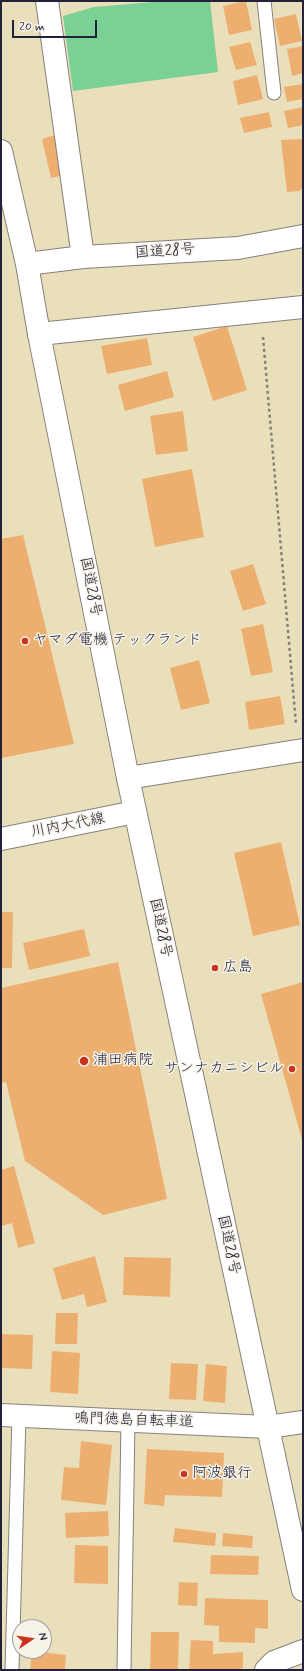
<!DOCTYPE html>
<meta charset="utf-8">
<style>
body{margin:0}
#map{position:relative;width:304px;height:1671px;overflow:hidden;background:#eadfbb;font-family:Mynerve,sans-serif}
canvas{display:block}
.frame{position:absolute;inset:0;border:2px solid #22223b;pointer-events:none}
.north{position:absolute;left:12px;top:1619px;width:40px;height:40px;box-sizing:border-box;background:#f7f3e8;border:1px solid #a29fa3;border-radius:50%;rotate:77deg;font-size:11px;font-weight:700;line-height:16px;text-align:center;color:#22223b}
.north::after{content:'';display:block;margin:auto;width:14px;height:18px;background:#c8321e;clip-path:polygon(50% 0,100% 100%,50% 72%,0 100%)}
.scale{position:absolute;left:12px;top:20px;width:85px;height:18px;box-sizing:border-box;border:2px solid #22223b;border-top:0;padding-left:5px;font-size:12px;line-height:14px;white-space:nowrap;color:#22223b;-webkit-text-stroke:3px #f7f3e8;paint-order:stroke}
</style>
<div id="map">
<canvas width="304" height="1671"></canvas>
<div class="frame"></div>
<div class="north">N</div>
<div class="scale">20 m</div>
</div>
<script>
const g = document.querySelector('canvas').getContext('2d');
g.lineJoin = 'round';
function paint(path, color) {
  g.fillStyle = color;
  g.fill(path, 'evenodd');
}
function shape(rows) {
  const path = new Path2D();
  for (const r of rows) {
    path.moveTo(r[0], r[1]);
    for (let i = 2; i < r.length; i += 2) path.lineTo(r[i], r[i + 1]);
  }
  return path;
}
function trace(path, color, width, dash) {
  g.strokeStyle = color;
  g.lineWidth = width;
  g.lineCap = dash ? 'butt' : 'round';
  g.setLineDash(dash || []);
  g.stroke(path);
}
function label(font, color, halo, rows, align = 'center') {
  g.font = font + ' Mynerve,"Klee One",sans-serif';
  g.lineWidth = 3;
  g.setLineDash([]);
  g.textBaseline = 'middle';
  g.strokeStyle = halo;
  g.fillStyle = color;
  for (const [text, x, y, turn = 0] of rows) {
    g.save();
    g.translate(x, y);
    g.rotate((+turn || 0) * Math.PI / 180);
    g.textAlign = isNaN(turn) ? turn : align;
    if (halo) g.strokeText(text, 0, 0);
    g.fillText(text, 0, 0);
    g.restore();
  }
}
paint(shape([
 [165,1,210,1,218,72,73,91,63,16,94,7]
]), '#7bd195');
paint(shape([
 [246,1,252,30,229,35,223,6],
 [296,14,302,41,280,46,274,19],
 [250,42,257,65,236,70,229,47],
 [303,46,303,73,292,76,287,49],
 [257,75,263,99,238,105,233,81],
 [303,84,303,99,287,102,284,87],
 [303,107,303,125,288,128,284,111],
 [269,112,272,127,244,133,240,118],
 [55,135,64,175,51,178,42,139],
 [303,139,303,187,300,191,287,192,281,140],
 [227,326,247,390,213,401,193,337],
 [147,338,152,365,107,374,101,346],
 [167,371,174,397,125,411,118,385],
 [183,411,188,451,156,455,150,416],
 [192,469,204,537,155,547,142,479],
 [23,535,74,744,1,758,1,539],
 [253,564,266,604,243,611,230,571],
 [263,624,273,672,251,676,241,629],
 [199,660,210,703,181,710,170,668],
 [280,696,285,724,249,730,245,702],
 [281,842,300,925,253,936,234,853],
 [1,912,13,912,12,968,1,968],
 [84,929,90,956,29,970,23,943],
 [118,962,167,1199,103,1215,25,1161,6,1082,1,1083,1,988],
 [303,982,303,1143,261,994],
 [14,1166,35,1243,18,1248,12,1223,1,1226,1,1170],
 [95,1256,107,1302,87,1307,84,1294,62,1300,53,1268],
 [124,1257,171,1258,170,1297,123,1295],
 [56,1313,78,1313,77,1344,55,1344],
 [1,1334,33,1335,32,1369,1,1368],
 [52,1351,80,1353,78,1394,50,1392],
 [171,1363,198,1364,196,1400,169,1399],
 [206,1364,227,1366,225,1403,203,1401],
 [81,1441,112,1445,106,1505,61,1500,64,1467,79,1468],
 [147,1449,224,1453,222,1497,165,1495,164,1506,144,1504],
 [108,1511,109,1536,66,1538,65,1513],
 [175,1528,216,1533,215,1546,173,1542],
 [223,1533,253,1536,252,1548,222,1546],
 [75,1545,108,1546,108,1584,74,1583],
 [211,1555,259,1556,258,1575,210,1574],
 [179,1582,198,1583,197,1606,178,1605],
 [205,1598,268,1600,268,1629,255,1628,255,1643,219,1642,219,1626,204,1625],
 [151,1632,179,1632,178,1670,150,1670],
 [191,1640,213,1641,213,1654,243,1652,243,1668,236,1670,189,1670],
 [32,1651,66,1655,65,1670,30,1670]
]), '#edaf6f');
const service = shape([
 [264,1,274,93],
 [12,1670,19,1416],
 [124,1670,128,1421]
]);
const minor = shape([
 [47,1,83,257],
 [39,334,303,307],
 [128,778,303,750],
 [266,1670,274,1662,303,1651]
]);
const secondary = shape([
 [1,839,135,812],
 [1,1415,268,1427,303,1422]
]);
const trunk = shape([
 [1,151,27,264,39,334,128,778,303,1590],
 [27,264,83,257,238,248,303,236]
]);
trace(service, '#86807b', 15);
trace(minor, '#86807b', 24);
trace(secondary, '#86807b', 24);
trace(trunk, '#86807b', 24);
trace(shape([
 [263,337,296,725]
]), '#86807b', 2.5, [3, 3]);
trace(service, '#fff', 13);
trace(minor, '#fff', 22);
trace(secondary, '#fff', 22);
trace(trunk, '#fff', 22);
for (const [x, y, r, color] of [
 [25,641,4,"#c8321e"],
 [215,968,4,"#c8321e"],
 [84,1061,5,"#c8321e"],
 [292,1069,4,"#c8321e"],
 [184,1474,4,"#c8321e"]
]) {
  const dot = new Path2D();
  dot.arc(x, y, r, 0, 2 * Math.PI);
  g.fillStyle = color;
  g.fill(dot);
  trace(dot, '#f7f3e8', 1.5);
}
label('15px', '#22223b', '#f7f3e8', [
 ["国道28号",165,252,-4],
 ["国道28号",90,587,79],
 ["川内大代線",68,826,-11],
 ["国道28号",160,928,78],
 ["国道28号",228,1245,78],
 ["鳴門徳島自転車道",134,1421,2]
]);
label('15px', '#22223b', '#f7f3e8', [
 ["ヤマダ電機 テックランド",33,641],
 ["広島",223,968],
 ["浦田病院",93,1061],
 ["サンナカニシビル",284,1069,"right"],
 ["阿波銀行",192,1474]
], 'left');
</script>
